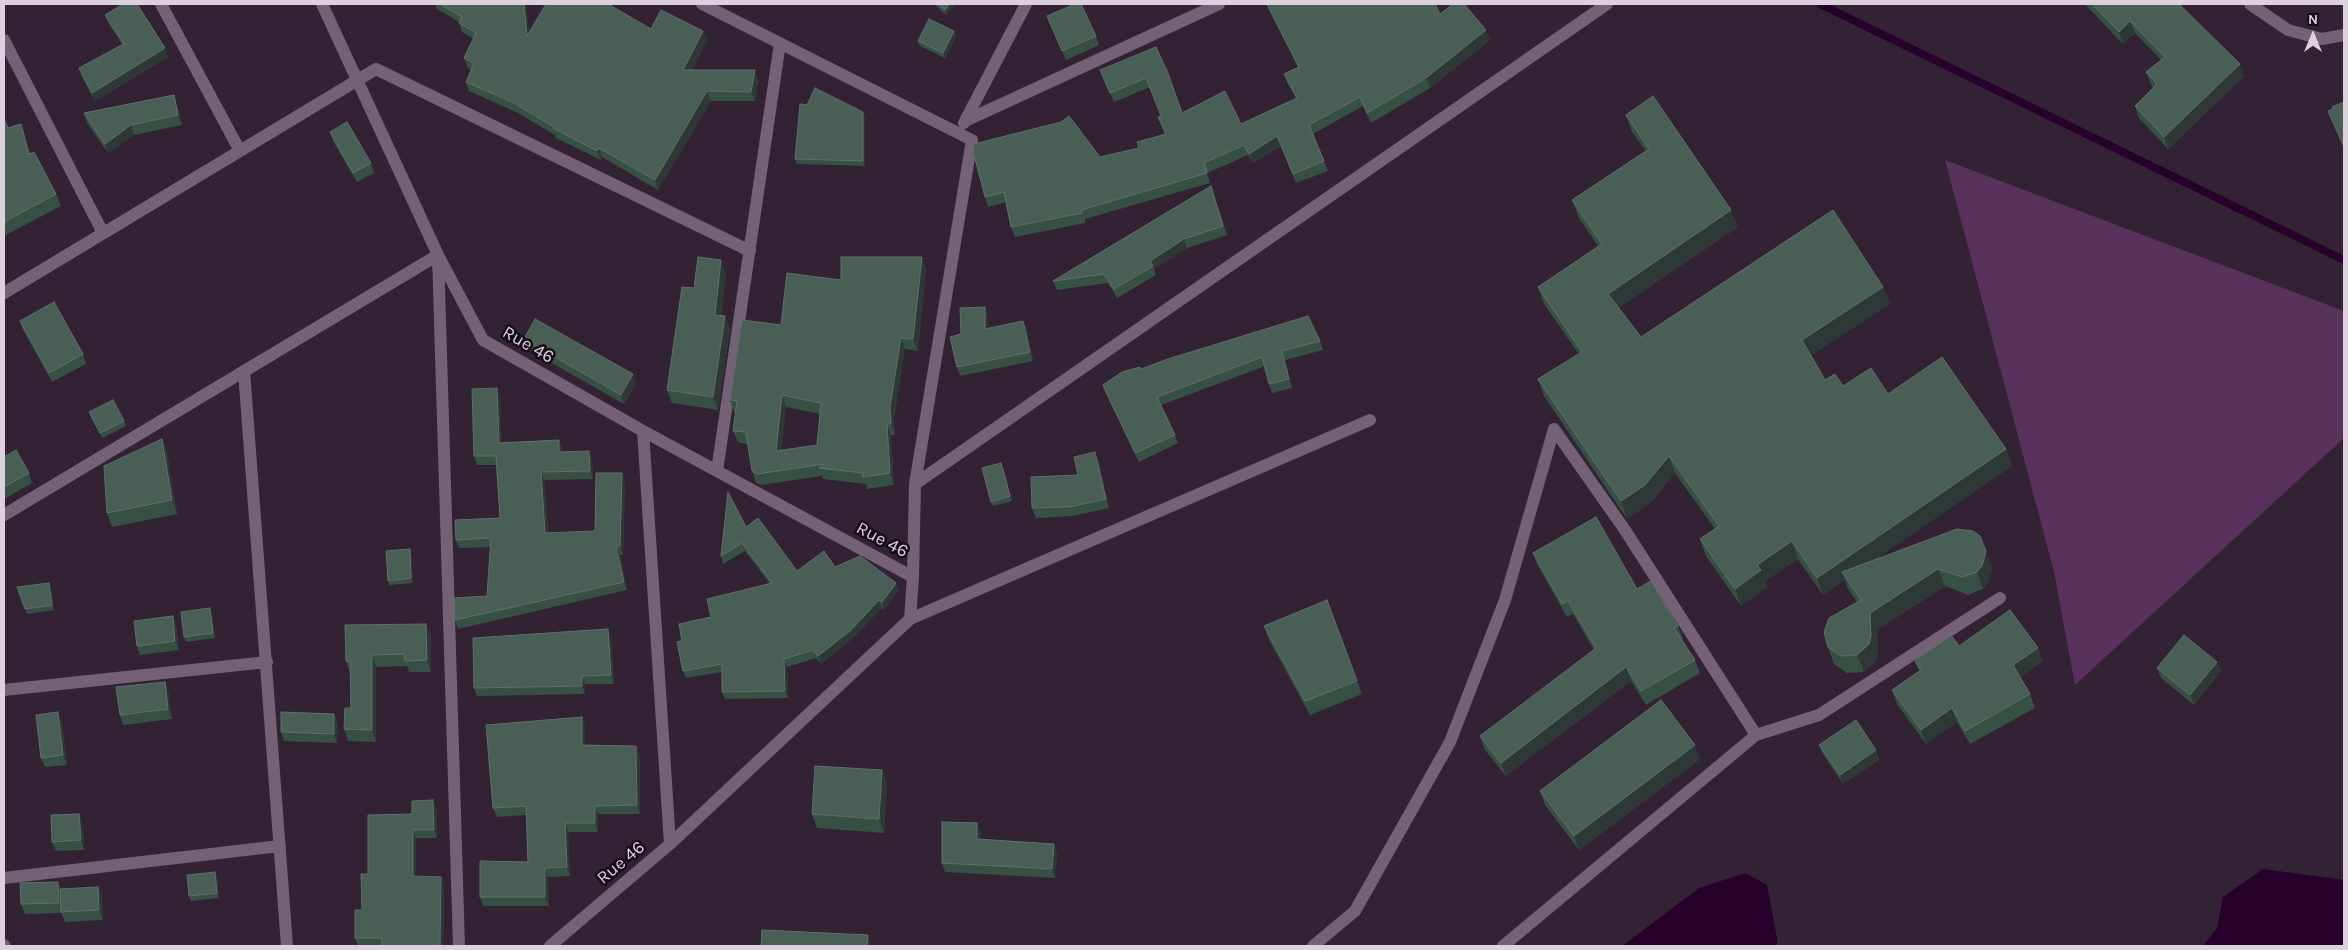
<!DOCTYPE html>
<style>
body{margin:0}
#map{position:relative;width:2348px;height:950px;overflow:hidden;background:#322234;font-family:Karla,sans-serif}
canvas{display:block}
.frame{position:absolute;inset:0;border:5px solid #dcd1dd;pointer-events:none}
.north{position:absolute;left:2288px;top:10px;width:50px;height:50px;-webkit-text-stroke:4px #160e16;paint-order:stroke;rotate:0deg;font-size:14px;font-weight:700;line-height:20px;text-align:center;color:#dcd1dd}
.north::after{content:'';display:block;margin:auto;width:18px;height:22px;background:#dcd1dd;clip-path:polygon(50% 0,100% 100%,50% 72%,0 100%)}
</style>
<div id="map">
<canvas width="2348" height="950"></canvas>
<div class="frame"></div>
<div class="north">N</div>
</div>
<script>
const g = document.querySelector('canvas').getContext('2d');
g.lineJoin = 'round';
function paint(path, color) {
  g.fillStyle = color;
  g.fill(path, 'evenodd');
}
function shape(rows) {
  const path = new Path2D();
  for (const r of rows) {
    path.moveTo(r[0], r[1]);
    for (let i = 2; i < r.length; i += 2) path.lineTo(r[i], r[i + 1]);
  }
  return path;
}
function trace(path, color, width, dash) {
  g.strokeStyle = color;
  g.lineWidth = width;
  g.lineCap = dash ? 'butt' : 'round';
  g.setLineDash(dash || []);
  g.stroke(path);
}
function label(font, color, halo, rows, align = 'center') {
  g.font = font + ' Karla,sans-serif';
  g.lineWidth = 5;
  g.setLineDash([]);
  g.textBaseline = 'middle';
  g.strokeStyle = halo;
  g.fillStyle = color;
  for (const [text, x, y, turn = 0] of rows) {
    g.save();
    g.translate(x, y);
    g.rotate((+turn || 0) * Math.PI / 180);
    g.textAlign = isNaN(turn) ? turn : align;
    if (halo) g.strokeText(text, 0, 0);
    g.fillText(text, 0, 0);
    g.restore();
  }
}
paint(shape([
 [1945,160,2344,311,2344,438,2075,685,2054,572]
]), '#59315d');
paint(shape([
 [2263,869,2344,880,2344,946,2203,946,2217,928,2223,897],
 [1745,873,1767,885,1777,938,1777,946,1622,946,1699,888]
]), '#27012b');
trace(shape([
 [1820,4,2344,260]
]), '#27012b', 8);
trace(shape([
 [161,4,240,151],
 [322,4,438,255,459,946],
 [702,4,972,140,915,484,913,577,910,619],
 [2250,4,2288,30,2322,39,2344,35],
 [4,40,103,233],
 [965,121,1219,4],
 [964,123,1026,4],
 [439,257,483,340,643,431,913,577],
 [4,293,376,69,750,251],
 [244,371,287,946],
 [1554,429,1625,530,1756,735],
 [643,431,670,844],
 [717,471,780,43],
 [915,484,1607,4],
 [4,515,438,255],
 [4,690,267,662],
 [4,878,280,846],
 [550,946,670,844,910,619,1370,420],
 [1313,946,1355,911,1450,742,1505,600,1554,429],
 [1503,946,1756,735,1819,715,2000,598]
]), '#756176', 12);
trace(shape([
 [4,945,4,946]
]), '#756176', 12);
paint(shape([
 [435,4,526,4,529,32,651,29,703,31,707,41,692,70,758,80,755,101,711,101,658,190,602,157,601,160,556,138,555,135,518,113,469,91,466,82,471,70,468,68,464,58,474,39,462,32,459,22,437,9],
 [934,4,956,4,946,15],
 [1266,4,1435,4,1440,14,1490,40,1430,88,1371,123,1363,106,1313,134,1328,171,1296,183,1281,146,1253,163,1248,155,1207,173,1210,183,1085,219,1085,223,1015,237,1011,227,1006,202,988,207,985,197,1100,157,1139,148,1165,134,1158,117,1161,116,1150,87,1114,102,1100,70,1156,47,1182,113,1241,124,1296,98,1288,84,1284,74,1298,67],
 [2085,4,2179,4,2244,76,2168,149,2139,118,2135,106,2153,88,2151,84,2146,72,2161,60,2135,33,2123,44],
 [105,15,168,57,95,101,82,77,79,68,122,44,109,24],
 [1047,16,1096,36,1099,45,1066,60],
 [954,31,956,36,945,58,920,46,918,41],
 [177,104,182,125,134,135,108,153,87,123,84,113],
 [807,105,865,117,865,166,797,164,795,159],
 [1626,115,1738,227,1618,308,1641,337,1890,304,1811,355,1825,380,1843,386,1888,394,2006,449,2012,466,1875,559,1992,568,1988,583,1983,589,1968,595,1945,586,1877,630,1878,653,1876,661,1864,672,1847,673,1834,664,1828,647,1857,602,1848,589,1845,580,1823,595,1798,559,1765,581,1767,587,1741,606,1706,556,1700,539,1715,529,1675,473,1651,502,1627,519,1544,396,1538,379,1579,354,1544,304,1538,287,1598,246,1579,218,1572,200,1646,151,1632,132],
 [4,119,8,128,21,124,25,136,30,154,56,194,61,206,4,236],
 [330,132,371,163,374,173,357,182,333,141],
 [1211,186,1227,235,1187,248,1154,269,1156,275,1117,298,1108,283,1057,290,1053,281],
 [926,268,918,351,905,349,894,418,895,435,891,435,894,485,867,489,866,484,823,479,822,476,761,485,756,483,752,471,747,444,738,442,733,431,736,412,734,412,730,400,781,325,841,280],
 [786,407,820,414,817,445,781,450],
 [726,273,721,316,730,329,718,410,672,403,667,390,694,288],
 [988,316,988,329,1023,321,1027,330,1033,361,960,376,957,367,961,334],
 [20,321,83,354,86,364,52,382,23,330],
 [524,339,636,384,624,404,527,349],
 [1320,341,1323,350,1285,360,1292,388,1272,393,1269,384,1265,366,1161,405,1175,435,1178,443,1139,462,1106,394,1103,385,1141,369],
 [500,397,501,443,559,440,562,449,562,452,592,459,593,479,544,480,548,533,595,531,625,482,623,555,620,555,627,590,458,629,455,620,487,596,490,547,459,548,456,540,500,518,496,465,477,465,474,456],
 [89,412,124,421,126,426,102,438],
 [162,439,167,453,177,514,112,527,107,513],
 [4,457,29,473,32,483,4,499],
 [1099,462,1109,508,1073,516,1036,518,1032,508,1078,475],
 [1003,467,1012,501,993,506,991,502],
 [746,527,797,571,835,567,899,590,884,610,882,608,853,638,821,664,816,658,787,667,788,698,725,699,722,692,722,672,686,678,683,671,682,641,711,617,770,584,745,551,723,564,721,556],
 [410,549,411,554,413,583,390,585,388,581],
 [1533,553,1637,589,1678,626,1683,639,1682,640,1695,660,1700,673,1646,705,1631,681,1506,776,1485,750,1480,736,1594,650,1573,614,1567,617,1538,566],
 [17,587,51,588,54,610,27,614],
 [1327,600,1362,694,1310,715,1269,640,1264,626],
 [212,613,215,638,186,642,184,637],
 [173,616,176,626,179,650,140,655,137,646],
 [431,636,431,672,409,672,407,666,376,667,376,742,348,741,344,729,351,708,350,673,346,661],
 [611,637,614,684,585,684,585,694,477,696,474,688],
 [1959,646,2038,648,2043,661,2020,677,2030,694,2035,708,1970,744,1957,722,1926,744,1897,704,1892,690,1919,671,1915,661],
 [2217,662,2221,671,2194,705,2161,678,2157,668],
 [165,682,168,691,172,719,123,725,120,715],
 [334,714,338,723,337,743,284,741,281,732],
 [62,722,67,765,45,767,41,758],
 [585,726,585,745,640,755,640,814,598,814,598,832,568,832,570,876,548,877,549,906,483,906,480,897,528,862,526,815,497,817,493,808],
 [1819,745,1876,750,1879,760,1843,784,1823,754],
 [1700,759,1579,850,1545,805,1540,791],
 [882,770,887,784,884,833,817,828,812,814],
 [436,808,437,838,416,838,416,876,444,885,443,946,358,946,355,938,362,910,368,874,412,814],
 [83,824,84,850,56,851,52,842],
 [981,833,981,839,1054,844,1057,854,1055,878,945,872,942,863],
 [215,872,217,877,219,898,191,901,189,896],
 [98,887,102,896,103,920,65,922,61,913,25,914,21,904,61,889]
]), '#375044');
paint(shape([
 [524,4,526,4,530,46,527,36],
 [950,4,956,4,946,15,945,10],
 [2130,21,2135,33,2123,44,2119,32],
 [1486,30,1490,40,1430,88,1426,78],
 [703,31,707,41,687,79,683,70],
 [954,31,956,36,945,58,943,53],
 [165,48,168,57,95,101,92,93],
 [2240,64,2244,76,2168,149,2164,137],
 [755,70,758,80,755,101,751,92],
 [707,91,711,101,658,190,655,180],
 [174,95,177,104,182,125,178,115],
 [863,112,865,117,865,166,863,161],
 [21,124,25,136,33,166,29,154],
 [131,125,134,135,108,153,105,144],
 [1277,136,1281,146,1253,163,1249,154],
 [599,148,602,157,601,160,597,151],
 [1731,210,1738,227,1614,311,1608,294],
 [1184,239,1187,248,1154,269,1150,261],
 [922,257,926,268,918,351,913,339],
 [721,260,726,273,720,327,715,315],
 [1883,287,1890,304,1808,357,1802,340],
 [985,307,988,316,989,338,985,329],
 [725,316,730,329,718,410,713,397],
 [1023,321,1027,330,1033,361,1030,352],
 [901,338,905,349,894,418,895,435,891,424,890,407],
 [1282,351,1285,360,1292,388,1289,379],
 [633,374,636,384,624,404,621,395],
 [497,388,500,397,502,451,499,443],
 [782,395,786,407,780,463,776,451],
 [887,424,891,435,894,485,890,473],
 [162,439,167,453,177,514,172,500],
 [559,440,562,449,562,460,559,452],
 [2006,449,2012,466,1847,579,1842,572,1845,580,1823,595,1817,578],
 [589,451,592,459,593,479,590,471],
 [1095,452,1099,462,1109,508,1106,499],
 [1669,456,1675,473,1651,502,1627,519,1621,501],
 [541,472,544,480,548,541,545,533],
 [622,473,625,482,623,555,620,546],
 [1792,541,1798,559,1765,581,1767,587,1741,606,1735,589,1757,565],
 [616,546,620,555,627,590,624,582],
 [410,549,411,554,413,583,411,578],
 [1986,551,1992,568,1988,583,1983,589,1977,572],
 [1938,569,1945,586,1877,630,1878,653,1876,661,1864,672,1857,655,1870,613],
 [49,583,51,588,54,610,52,605],
 [896,583,899,590,884,610,882,602],
 [879,600,882,608,853,638,821,664,818,656],
 [210,608,212,613,215,638,213,633],
 [173,616,176,626,179,650,175,641],
 [426,624,431,636,431,672,427,660],
 [608,629,611,637,614,684,611,675],
 [2038,648,2043,661,2018,679,2013,665],
 [372,655,376,667,376,742,372,730],
 [784,659,787,667,788,698,785,691],
 [2217,662,2221,671,2194,705,2190,695],
 [1626,667,1631,681,1506,776,1501,763],
 [582,676,585,684,585,694,582,686],
 [165,682,168,691,172,719,168,709],
 [1952,708,1957,722,1926,744,1921,730],
 [58,712,62,722,67,765,63,755],
 [334,714,338,723,337,743,334,734],
 [582,717,585,726,585,754,582,745],
 [1695,745,1700,759,1579,850,1574,836],
 [636,746,640,755,640,814,637,805],
 [1876,750,1879,760,1843,784,1840,775],
 [882,770,887,784,884,833,879,819],
 [433,800,436,808,437,838,434,830],
 [595,806,598,814,598,832,595,823],
 [79,814,83,824,84,850,81,840],
 [565,823,568,832,570,876,567,867],
 [977,823,981,833,981,848,977,839],
 [413,830,416,838,416,884,413,876],
 [1054,844,1057,854,1055,878,1052,869],
 [545,868,548,877,549,906,545,897],
 [215,872,217,877,219,898,217,893],
 [441,877,444,885,443,946,440,946],
 [58,882,62,891,62,913,59,903],
 [98,887,102,896,103,920,99,910],
 [868,935,872,946,867,946]
]), '#2e3837');
const building = shape([
 [123,4,137,4,165,48,92,93,79,68,124,44,105,15,123,4],
 [440,4,524,4,527,36,546,4,608,4,651,29,661,10,703,31,683,70,755,70,751,92,707,91,655,180,599,148,597,151,553,128,554,127,514,103,466,82,474,63,464,58,476,33,459,23,462,17,440,4],
 [938,4,950,4,945,10,938,4],
 [1075,4,1081,4,1096,36,1062,51,1047,16,1075,4],
 [1267,4,1435,4,1440,14,1453,4,1464,4,1486,30,1426,78,1367,113,1360,97,1309,125,1324,161,1293,174,1277,136,1249,154,1244,145,1204,163,1207,173,1081,210,1082,213,1011,227,1004,192,985,197,973,151,974,144,1061,122,1069,116,1100,157,1139,148,1137,142,1166,134,1158,117,1161,116,1146,78,1110,93,1100,70,1156,47,1168,73,1182,113,1225,91,1241,124,1297,98,1284,74,1299,67,1267,4],
 [2092,4,2179,4,2240,64,2164,137,2135,106,2157,84,2146,72,2165,57,2130,21,2119,32,2092,4],
 [929,19,954,31,943,53,918,41,929,19],
 [815,88,863,112,863,161,795,159,800,104,807,105,815,88],
 [174,95,178,115,131,125,105,144,84,113,174,95],
 [1653,96,1731,210,1608,294,1641,337,1833,210,1883,287,1802,340,1825,380,1835,374,1843,386,1871,368,1888,394,1942,357,2006,449,1817,578,1792,541,1757,565,1761,570,1735,589,1700,539,1719,526,1669,456,1645,485,1621,501,1538,379,1582,352,1538,287,1602,244,1572,200,1649,149,1626,115,1653,96],
 [2344,102,2344,147,2328,111,2333,109,2332,107,2344,102],
 [4,119,8,128,21,124,29,154,34,152,56,194,4,222,4,119],
 [347,122,371,163,353,173,330,132,347,122],
 [1211,186,1223,226,1184,239,1150,261,1153,266,1114,289,1104,274,1053,281,1211,186],
 [698,257,721,260,715,315,725,316,713,397,667,390,682,287,694,288,698,257],
 [841,257,922,257,913,339,901,338,890,407,891,424,887,424,890,473,863,477,863,473,819,468,824,464,757,474,752,471,746,432,733,431,737,401,730,400,742,320,781,325,787,273,841,280,841,257],
 [782,395,821,403,817,445,776,451,782,395],
 [54,302,83,354,49,373,20,321,54,302],
 [985,307,985,329,1023,321,1030,352,957,367,950,337,961,334,960,308,985,307],
 [1308,316,1320,341,1282,351,1289,379,1269,384,1262,357,1157,397,1175,435,1135,453,1103,385,1122,372,1140,367,1141,369,1168,359,1308,316],
 [535,319,633,374,621,395,524,339,535,319],
 [497,388,499,443,559,440,559,452,589,451,590,471,541,472,545,533,595,531,596,473,622,473,620,546,616,546,624,582,455,620,454,598,487,596,491,538,456,540,455,520,500,518,496,456,474,456,472,389,497,388],
 [113,400,124,421,100,433,89,412,113,400],
 [162,439,172,500,107,513,104,466,162,439],
 [16,450,29,473,4,487,4,457,16,450],
 [1095,452,1106,499,1069,507,1032,508,1031,477,1078,475,1074,457,1095,452],
 [1001,463,1010,496,991,502,982,468,1001,463],
 [728,492,746,527,758,518,797,571,824,551,835,567,860,556,896,583,882,602,879,600,850,631,818,656,813,650,784,659,785,691,722,692,722,664,683,671,677,642,682,641,679,624,711,617,707,599,772,583,742,543,721,556,728,492],
 [1596,517,1637,589,1651,581,1678,626,1674,628,1695,660,1641,691,1626,667,1501,763,1480,736,1596,648,1568,601,1562,604,1533,553,1596,517],
 [1957,529,1973,531,1980,536,1986,551,1982,566,1977,572,1962,577,1938,569,1870,613,1871,636,1869,644,1857,655,1841,656,1828,647,1824,632,1829,618,1861,600,1842,572,1957,529],
 [410,549,411,578,388,581,386,551,410,549],
 [49,583,52,605,25,609,17,587,49,583],
 [1327,600,1357,681,1305,701,1264,626,1327,600],
 [210,608,213,633,184,637,181,612,210,608],
 [2010,610,2038,648,2013,665,2030,694,1965,731,1952,708,1921,730,1892,690,1921,670,1915,661,1951,635,1959,646,2010,610],
 [173,616,175,641,137,646,134,621,173,616],
 [426,624,427,660,405,661,404,654,372,655,372,730,344,729,345,708,351,708,350,661,346,661,345,625,426,624],
 [608,629,611,675,582,676,582,686,474,688,473,638,608,629],
 [2184,635,2217,662,2190,695,2157,668,2184,635],
 [165,682,168,709,120,715,116,687,165,682],
 [1661,700,1695,745,1574,836,1540,791,1661,700],
 [58,712,63,755,41,758,36,715,58,712],
 [281,712,334,714,334,734,281,732,281,712],
 [582,717,582,745,636,746,637,805,595,806,595,823,565,823,567,867,545,868,545,897,480,897,480,861,528,862,526,806,493,808,486,725,582,717],
 [1856,720,1876,750,1840,775,1819,745,1856,720],
 [815,766,882,770,879,819,812,814,815,766],
 [433,800,434,830,413,830,413,876,441,877,440,946,382,946,382,938,355,938,355,910,362,910,361,874,368,874,368,815,412,814,412,801,433,800],
 [79,814,81,840,52,842,51,815,79,814],
 [942,822,977,823,977,839,1054,844,1052,869,942,863,942,822],
 [215,872,217,893,189,896,187,875,215,872],
 [58,882,59,903,21,904,20,883,58,882],
 [98,887,99,910,61,912,60,889,98,887],
 [762,930,868,935,867,946,761,946,762,930]
]);
paint(building, '#495e55');
trace(building, '#60706a', 1);
label('18px', '#dcd1dd', '#160e16', [
 ["Rue 46",528,345,30],
 ["Rue 46",882,540,28],
 ["Rue 46",621,863,-40]
]);
</script>
